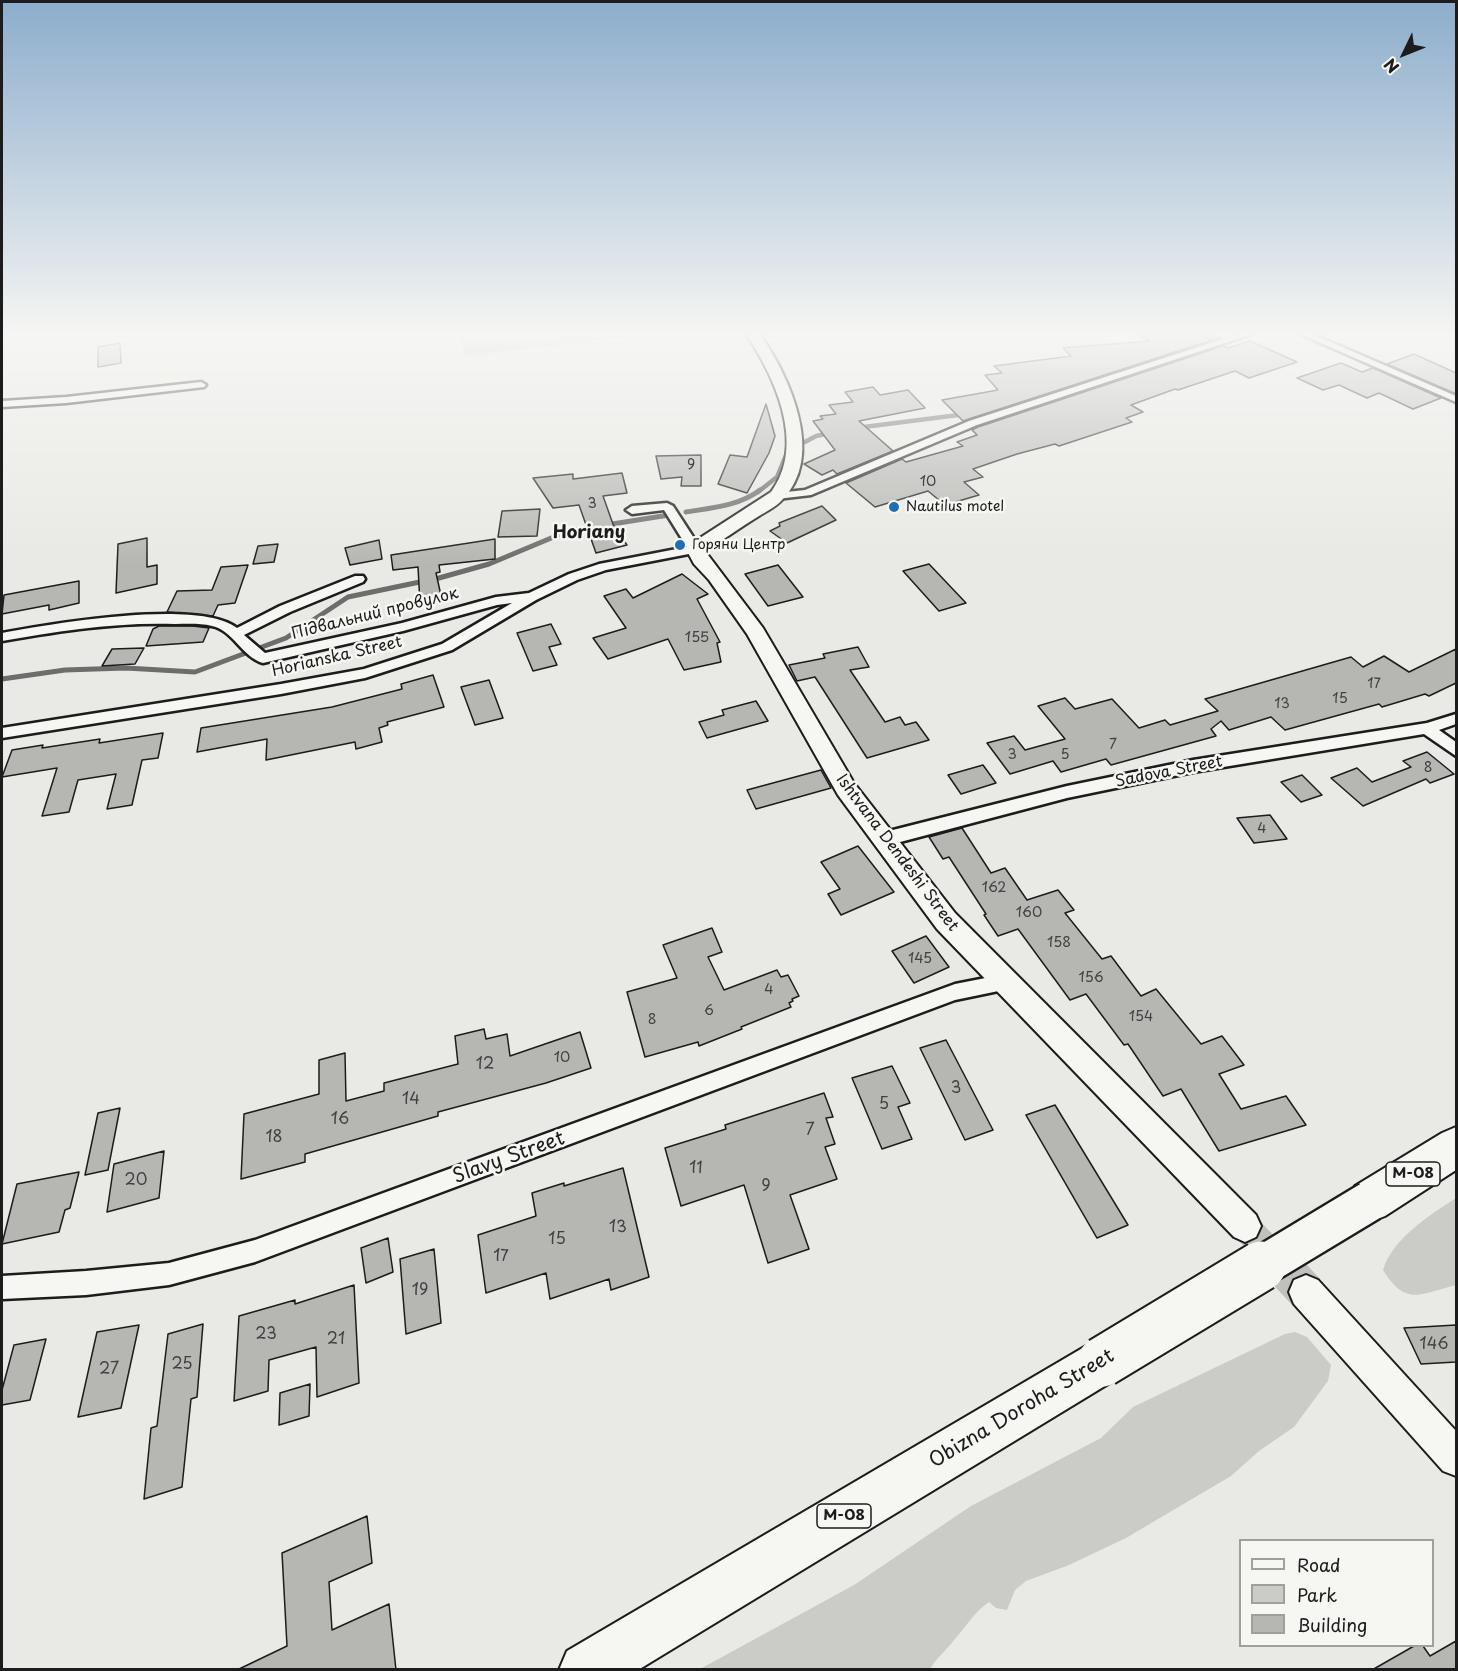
<!DOCTYPE html>
<meta charset="utf-8">
<style>
body{margin:0}
#map{position:relative;width:1458px;height:1671px;overflow:hidden;background:#e9e9e5;font-family:"Playpen Sans",sans-serif}
canvas{display:block}
.frame{position:absolute;inset:0;border:3px solid #1c1c1c;pointer-events:none}
.legend{position:absolute;left:1239px;top:1539px;width:195px;height:108px;box-sizing:border-box;background:#f6f6f2;border:2px solid #9f9f9c;margin:0;padding:8px 10px;list-style:none;font-size:18px;color:#1c1c1c}
.legend li{display:flex;align-items:center;gap:12px;height:30px}
.legend b{width:30px;border:2px solid #9f9f9c}
.north{position:absolute;left:1374px;top:24px;width:60px;height:60px;-webkit-text-stroke:4px #f6f6f2;paint-order:stroke;rotate:227deg;font-size:16px;font-weight:700;line-height:24px;text-align:center;color:#1c1c1c}
.north::after{content:'';display:block;margin:auto;width:21px;height:27px;background:#1c1c1c;clip-path:polygon(50% 0,100% 100%,50% 72%,0 100%)}
</style>
<div id="map">
<canvas width="1458" height="1671"></canvas>
<div class="frame"></div>
<ul class="legend">
<li><b style="height:8px;background:#f6f6f2"></b>Road</li>
<li><b style="height:16px;background:#cbcbc7"></b>Park</li>
<li><b style="height:16px;background:#b6b6b3"></b>Building</li>
</ul>
<div class="north">N</div>
</div>
<script>
const ctx = document.querySelector('canvas').getContext('2d');
ctx.lineJoin = 'round';
function fillPath(path, color) { ctx.fillStyle = color; ctx.fill(path, 'evenodd'); }
function trace(path, color, width, dash) { ctx.strokeStyle = color; ctx.lineWidth = width; ctx.lineCap = dash ? 'butt' : 'round'; ctx.setLineDash(dash || []); ctx.stroke(path); }
function drawText(font, color, halo, rows, align = 'center') {
  ctx.font = font + ' "Playpen Sans",sans-serif'; ctx.lineWidth = 5; ctx.setLineDash([]); ctx.textBaseline = 'middle'; ctx.strokeStyle = halo; ctx.fillStyle = color; for (const [text, x, y, turn = 0] of rows) {
    ctx.save(); ctx.translate(x, y); ctx.rotate((+turn || 0) * Math.PI / 180); ctx.textAlign = isNaN(turn) ? turn : align; if (halo) ctx.strokeText(text, 0, 0); ctx.fillText(text, 0, 0); ctx.restore();
  }
}
const green = new Path2D(`
 M458 331H674L465 356Z
 M1456 1198V1285C1420 1294 1406 1307 1383 1270 1392 1239 1430 1215 1456 1198Z
 M1295 1332 1307 1337 1331 1365 1328 1381 1294 1427 1259 1451 1231 1476 1126 1538 1069 1565 1026 1581 1015 1590 1007 1610 996 1608 989 1602C974 1612 966 1627 954 1640 946 1651 937 1657 930 1669H700L854 1585 971 1506 1101 1438 1133 1407 1285 1334Z`);
const streamFar1 = new Path2D(`
 M1229 333 1236 331
 M1204 341 1219 336
 M856 428 966 414
 M805 442 816 436 830 433
 M758 492 777 477 788 450`);
const stream = new Path2D(`
 M686 512C711 508 739 506 760 490
 M2 679 65 670 126 668 195 672 286 638 348 597 439 578 489 564 568 531 669 515`);
const building = new Path2D(`
 M1131 331H1192L1212 340 963 421 942 400 998 390 985 375 1002 373 994 366 1071 356 1063 348 1150 341Z
 M1250 341 1297 362 1249 378 1235 371 1178 390 1175 389 1131 405 1143 412 1126 418 1132 422 1059 446 1055 444 1017 454 973 469 983 477 964 482 979 495 945 505 928 491 875 507 846 483 902 459 906 462 963 446 957 442 977 435 972 430 978 427 1223 346 1228 348Z
 M120 343 121 363 98 367V347Z
 M1414 354 1456 373V392L1454 393 1387 364Z
 M1341 363 1362 372 1373 368 1441 398 1413 409 1379 393 1367 398 1339 385 1323 390 1297 378Z
 M873 387 880 395 908 390 925 408 859 421 893 451 837 474 833 470 822 475 804 464 835 450 813 421 823 419 820 416 836 414 829 405 853 402 845 392Z
 M766 404 775 436 769 453 747 493 718 484 730 455 747 457Z
 M701 455V486H681L682 477 661 479 656 456Z
 M622 473 627 493 603 496 614 527 627 545 596 553 579 505 553 508 533 478 573 474V479Z
 M822 506 836 520 787 543 770 531 780 526 779 523Z
 M540 509 537 536 498 537 502 511Z
 M147 538V567L157 565V584L116 593 118 544Z
 M495 539V559L439 565 440 572 436 573 442 600 420 604 418 567 393 570 391 555Z
 M379 540 382 559 350 565 345 548Z
 M278 544 274 562 253 564 258 546Z
 M929 564 966 603 939 611 903 571Z
 M248 565 235 603 218 605 213 616 167 612 177 591 212 590 221 567Z
 M778 565 803 597 768 606 745 574Z
 M682 574 708 594 697 599 720 642 717 643 721 662 684 670 668 639 608 659 593 638 626 628 604 596 626 589 633 598Z
 M79 581V603L49 610V605L2 614 4 595Z
 M551 624 561 644 549 647 557 665 533 671 517 633Z
 M159 626H193L209 628 203 642 146 646 153 629Z
 M858 647 869 667 850 670 885 722 900 717 905 725 916 722 929 740 867 758 815 677 797 681 789 665 825 658 823 654Z
 M144 648 135 664 102 666 112 649Z
 M1456 649V683L1429 696 1425 694 1382 707 1379 704 1285 730 1271 717 1229 730 1221 721 1211 729 1216 736 1111 765 1106 759 1061 772 1053 761 1010 774 987 743 1014 736 1025 750 1065 739 1038 706 1065 698 1075 709 1112 699 1139 728 1165 720 1170 725 1218 711 1205 699 1351 657 1363 667 1384 656 1409 672Z
 M433 675 444 707 387 722 388 725 379 728 382 742 356 749 355 742 266 760 267 739 197 752 201 728 332 707 402 689 401 684Z
 M489 680 503 718 475 725 461 687Z
 M756 701 768 721 707 738 699 722 724 715 722 710Z
 M163 733 158 758 142 760 132 805 107 809 116 774 78 780 69 812 42 816 57 768 2 777 12 750 43 745 42 748 100 739 99 743Z
 M1427 752 1454 774 1430 783 1426 779 1363 806 1331 778 1357 768 1372 782 1411 767 1403 761Z
 M983 765 996 783 961 794 948 775Z
 M821 770 831 788 756 809 747 790Z
 M1302 775 1322 795 1301 802 1281 782Z
 M1270 815 1287 839 1254 843 1237 818Z
 M962 828 991 873 1005 868 1027 900 1058 890 1074 910 1065 913 1102 959 1111 956 1141 996 1156 989 1201 1044 1222 1036 1244 1065 1219 1074 1241 1109 1286 1096 1306 1125 1219 1151 1181 1089 1163 1096 1128 1044 1124 1045 1086 994 1070 1000 1018 929 998 936 984 915 986 914 949 857 943 859 929 837Z
 M858 846 894 892 841 915 828 894 840 889 821 862Z
 M712 928 722 952 708 957 724 990 777 970 781 977 788 975 799 996 792 999 793 1001 789 1003 791 1007 741 1027 742 1029 699 1046 698 1042 645 1057 627 992 677 978 663 945Z
 M926 936 949 967 914 983 892 951Z
 M484 1029 486 1039 507 1034 510 1056 580 1032 591 1068 546 1083 438 1112V1116L305 1154V1162L241 1179 244 1114 319 1094V1060L345 1053 346 1101 384 1091V1083L458 1064 455 1036Z
 M946 1040 993 1130 965 1140 920 1048Z
 M892 1066 910 1103 898 1107 912 1139 882 1149 852 1078Z
 M824 1093 833 1117 826 1118 835 1144 825 1147 837 1179 790 1195 809 1249 768 1263 744 1185 681 1206 665 1148 726 1129 725 1125Z
 M1055 1105 1128 1225 1097 1238 1026 1115Z
 M120 1108 108 1170 85 1175 98 1113Z
 M164 1151 159 1198 107 1212 114 1164Z
 M623 1168 649 1277 611 1290 609 1279 550 1299 546 1273 486 1293 478 1235 536 1216 532 1193 564 1183V1186Z
 M79 1172 70 1208 65 1210 59 1232 2 1244 17 1184Z
 M388 1238 393 1272 366 1283 361 1248Z
 M434 1249 441 1323 406 1334 400 1259Z
 M354 1285 359 1383 317 1397 316 1347 269 1360 268 1391 234 1401 239 1316 295 1300V1304Z
 M203 1324 197 1397 191 1399 182 1487 144 1499 151 1428 157 1426 168 1334Z
 M139 1325 121 1408 78 1417 97 1332Z
 M1456 1325V1362L1421 1364 1404 1328Z
 M46 1339 30 1400 2 1405V1390L14 1345Z
 M310 1384 309 1416 279 1425 280 1393Z
 M367 1516 372 1563 329 1582 332 1630 389 1604 396 1670H237L287 1646 282 1553Z
 M1456 1641V1670H1372L1414 1646H1423L1430 1656Z`);
const secondaryTunnelFar1 = new Path2D(`
 M1245 1226 1284 1268`);
const secondaryTunnel = new Path2D(`
 M1282 1266 1306 1292`);
const street = new Path2D(`
 M1211 331H1223L1232 336 1247 331H1261L977 425 811 495 777 499 771 496 777 493 805 490 969 421 1223 339Z
 M1293 331H1305L1456 396V402Z
 M201 382 206 385 204 387 66 403 2 407V401L66 397Z
 M667 503 673 506 701 549 699 552 606 570 577 580 536 600 452 650 365 678 281 694 2 738V728L281 684 364 669 442 644 512 603 497 605 403 631 263 663C242 657 233 630 212 626 200 623 187 624 175 624 117 622 59 631 2 641V633C50 624 199 598 237 628L280 606 355 576H363L365 579 363 582 290 612 244 635 265 653 402 623 496 597 529 593 569 574 599 564 687 547 664 510 632 514 626 510 632 506Z
 M1456 714V724L1439 730 1456 742V756L1424 734 1193 772 1067 798 885 846 879 844 877 839 879 834 885 832 1067 786 1193 760 1427 723Z
 M1006 974 1013 976 1015 982 1013 988 955 1000 255 1262 169 1285 86 1295 2 1299V1276L86 1271 169 1263 255 1240 955 984Z`);
const secondary = new Path2D(`
 M744 331H758C788 374 827 455 782 500 776 507 767 511 759 516 741 527 723 540 705 551L763 628 854 783 955 913 1256 1215 1261 1226 1256 1237 1245 1242 1234 1237 937 929 838 795 747 634 709 580 694 564 686 549 689 545 771 492C807 444 774 375 744 331Z
 M1306 1275 1318 1280 1456 1431V1476L1443 1471 1294 1304 1289 1292 1294 1280Z`);
const highway = new Path2D(`
 M1456 1127V1170L1385 1216 1370 1222 1355 1216 1349 1201 1355 1186 1442 1133Z
 M1102 1339 1118 1346 1125 1362 1118 1378 638 1670H559L567 1651 1086 1346Z`);
const highwayBridgeFar1 = new Path2D(`
 M1259 1268 1370 1201`);
const highwayBridge = new Path2D(`
 M1102 1362 1261 1266`);
const markers = [
 [894,507,6,"#1f6fb2"],
 [680,545,6,"#1f6fb2"]
];
const numberNames = [
 ["9",691,465],
 ["10",928,482],
 ["3",592,504],
 ["155",697,638],
 ["17",1374,684],
 ["15",1340,699],
 ["13",1282,704],
 ["7",1113,745],
 ["3",1012,755],
 ["5",1065,755],
 ["8",1428,768],
 ["4",1262,829],
 ["162",994,888],
 ["160",1029,913],
 ["158",1059,943],
 ["145",920,959],
 ["156",1091,978],
 ["4",769,990],
 ["6",709,1011],
 ["154",1141,1017],
 ["8",652,1020],
 ["10",562,1058]
];
const farPoinames = [
 ["Nautilus motel",906,507],
 ["Горяни Центр",692,545]
];
const shields = [
 [1413,1174,54],
 [844,1516,54]
];
const shieldNames = [
 ["М-08",1413,1174],
 ["М-08",844,1516]
];
const streetNames = [
 ["Підвальний провулок",375,614,-14],
 ["Horianska Street",337,657,-13],
 ["Sadova Street",1169,772,-11],
 ["Ishtvana Dendeshi Street",897,853,53]
];
const nearNumbernames = [
 ["12",485,1065],
 ["3",956,1089],
 ["14",411,1100],
 ["5",884,1105],
 ["16",340,1120],
 ["7",810,1131],
 ["18",274,1138],
 ["11",696,1169],
 ["20",136,1181],
 ["9",766,1187],
 ["13",618,1228],
 ["15",557,1240],
 ["17",501,1257],
 ["19",420,1291],
 ["23",266,1335],
 ["21",336,1340],
 ["146",1434,1345],
 ["25",182,1365],
 ["27",109,1370]
];
const farDistrictnames = [
 ["Horiany",589,533]
];
const nearStreetnames = [
 ["Slavy Street",509,1158,-20],
 ["Obizna Doroha Street",1022,1409,-31]
];
fillPath(green, '#cbcbc7');
trace(streamFar1, '#6d6d6c', 4.5);
trace(stream, '#6d6d6c', 5);
fillPath(building, '#b6b6b3');
trace(building, '#1c1c1c', 1.5);
trace(secondaryTunnelFar1, '#c0c0bd', 29, [29, 15]);
trace(secondaryTunnel, '#c0c0bd', 38, [38, 19]);
trace(street, '#1c1c1c', 5);
trace(secondary, '#1c1c1c', 4);
trace(highway, '#1c1c1c', 4);
fillPath(street, '#f6f6f2');
fillPath(secondary, '#f6f6f2');
fillPath(highway, '#f6f6f2');
trace(highwayBridgeFar1, '#1c1c1c', 44, []);
trace(highwayBridge, '#1c1c1c', 53, []);
trace(highwayBridgeFar1, '#f6f6f2', 39);
trace(highwayBridge, '#f6f6f2', 49);
const sky = ctx.createLinearGradient(0, 0, 0, 565);
sky.addColorStop(0, '#8cadcc');
sky.addColorStop(0.59, '#f5f5f3');
sky.addColorStop(1, '#f5f5f300');
ctx.fillStyle = sky;
ctx.fillRect(0, 0, 1458, 565);
for (const [x, y, r, color] of markers) { const dot = new Path2D(); dot.arc(x, y, r, 0, 2 * Math.PI); ctx.fillStyle = color; ctx.fill(dot); trace(dot, '#f6f6f2', 2); }
drawText('14px', '#424242', null, numberNames);
drawText('14px', '#1c1c1c', '#f6f6f2', farPoinames, 'left');
for (const [x, y, w] of shields) { const box = new Path2D(); box.roundRect(x - w / 2, y - 12, w, 24, 4.5); ctx.fillStyle = '#f6f6f2'; ctx.fill(box); trace(box, '#1c1c1c', 1.5); }
drawText('bold 15px', '#1c1c1c', null, shieldNames);
drawText('16px', '#1c1c1c', '#f6f6f2', streetNames);
drawText('16px', '#424242', null, nearNumbernames);
drawText('bold 18px', '#1c1c1c', '#f6f6f2', farDistrictnames);
drawText('20px', '#1c1c1c', '#f6f6f2', nearStreetnames);
</script>
